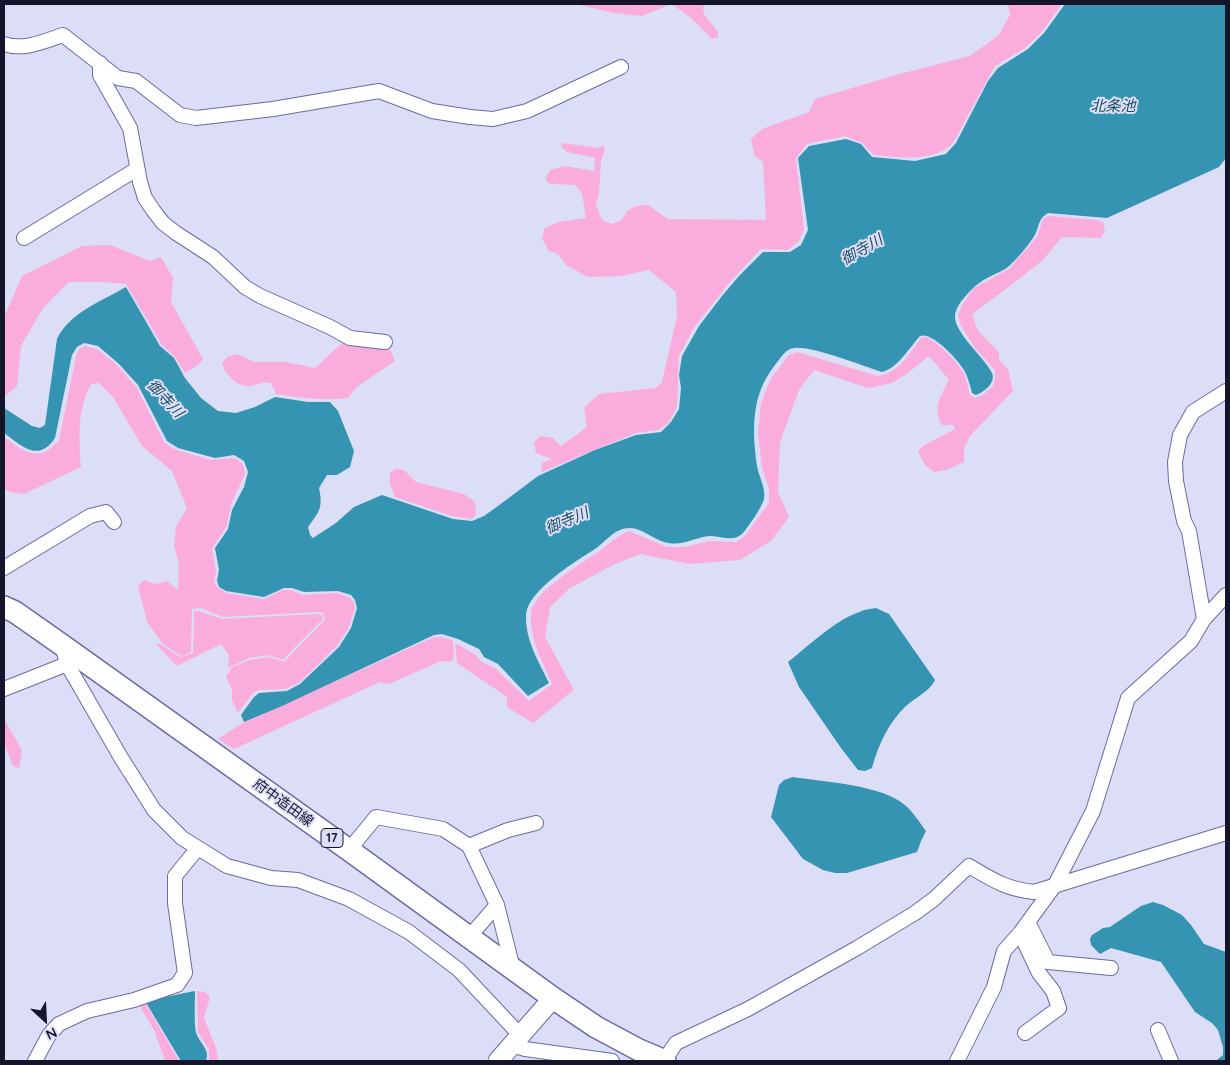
<!DOCTYPE html>
<meta charset="utf-8">
<style>
body{margin:0}
#map{position:relative;width:1230px;height:1065px;overflow:hidden;background:#dcdef8;font-family:Quicksand,sans-serif}
canvas{display:block}
.frame{position:absolute;inset:0;border:5px solid #14142a;pointer-events:none}
.north{position:absolute;left:20px;top:995px;width:50px;height:50px;-webkit-text-stroke:4px #dcdef8;paint-order:stroke;rotate:155deg;font-size:14px;font-weight:700;line-height:20px;text-align:center;color:#14142a}
.north::after{content:'';display:block;margin:auto;width:18px;height:22px;background:#14142a;clip-path:polygon(50% 0,100% 100%,50% 72%,0 100%)}
</style>
<div id="map">
<canvas width="1230" height="1065"></canvas>
<div class="frame"></div>
<div class="north">N</div>
</div>
<script>
const ctx = document.querySelector('canvas').getContext('2d');
ctx.lineJoin = 'round';
function fillPath(path, color) { ctx.fillStyle = color; ctx.fill(path, 'evenodd'); }
function trace(path, color, width, dash) { ctx.strokeStyle = color; ctx.lineWidth = width; ctx.lineCap = dash ? 'butt' : 'round'; ctx.setLineDash(dash || []); ctx.stroke(path); }
function drawText(font, color, halo, rows, align = 'center') {
  ctx.font = font + ' Quicksand,"Noto Sans JP",sans-serif'; ctx.lineWidth = 4; ctx.setLineDash([]); ctx.textBaseline = 'middle'; ctx.strokeStyle = halo; ctx.fillStyle = color; for (const [text, x, y, turn = 0] of rows) {
    ctx.save(); ctx.translate(x, y); ctx.rotate((+turn || 0) * Math.PI / 180); ctx.textAlign = isNaN(turn) ? turn : align; if (halo) ctx.strokeText(text, 0, 0); ctx.fillText(text, 0, 0); ctx.restore();
  }
}
const green = new Path2D(`
 M575 4H671L642 16 614 13Z
 M672 4H706L703 7 704 14 718 32V38L712 39 692 19Z
 M1008 4H1062L1041 33 1025 48 995 66 953 143C933 163 900 157 874 155L862 143 845 136 807 144 796 158 804 230 798 242 788 250 761 249 730 282 695 326 679 356 677 407 669 422 659 430 636 433 541 472 542 463 552 459 536 453 534 443 540 436 553 438 561 446 587 427 584 408 599 394 656 388 662 382 677 316 676 292 649 270 621 276 588 277 566 265 558 254 549 251 542 238 545 228 559 222 586 218 582 194 575 185 550 184 545 179 550 170 565 166 594 171 595 158 567 152 561 147 562 143 599 148 603 145 605 149 601 161 599 192 596 204 600 216 603 221 613 224 622 220 627 211 636 206 648 205 668 219 766 220 763 162 754 155 751 139 762 129 809 112 815 99 896 75 970 56 999 35 1010 15Z
 M1049 216 1097 220 1103 222 1105 231 1101 238 1062 237 1043 260 1010 286 972 314 978 331 999 352V360L1008 369 1013 391 970 436 964 449V462L947 470 934 472 925 465 918 452 923 446 955 429 953 425H942C932 408 941 395 949 380L929 356 908 373 892 383 868 388 814 370 799 390 780 442 778 492 789 517 772 540 740 560 690 564 640 554 615 564 570 588 550 607 545 637 574 690 533 723 507 707V697L457 663 455 643 476 655 482 662 495 668 529 701 552 684C543 662 529 639 531 614 532 592 584 562 601 550 610 543 618 535 629 531L667 547H684L710 541 736 542 744 537 769 503V489L762 468 758 432 761 403 771 378 789 355 797 352 878 376C899 373 909 354 921 338L926 337C937 342 957 361 963 372 967 379 968 387 970 395L975 398 983 395 993 386 995 377V370L975 348 960 324 958 315 962 305 974 288 1009 269 1037 237 1043 219Z
 M110 245 150 261 161 257 173 278 171 302 203 359 198 365 185 373 175 357 162 345 126 284 104 282H69L43 308 21 346 17 386 4 397V317L22 276 82 246Z
 M342 343 360 347 390 349 395 361 358 386 348 398C324 401 301 398 276 394L271 383C262 381 258 385 250 386 237 387 226 375 222 364L227 357 237 354 254 362H286L315 368Z
 M85 346 97 349 116 364 137 388 164 442 174 449 210 460 235 458 243 464 245 474 232 502 226 528 212 548 216 572 214 582 217 587 226 593 264 599 283 590H291L303 595 337 593 349 597 354 602 355 608 349 627 337 646 300 682 286 689 259 690 254 692 238 713 232 700V689L226 677 232 667 250 660 269 657 285 662 292 653 325 620 323 613 317 612 223 617 201 608 192 609 191 652 181 656 163 644 147 622 138 586 144 580 155 584 167 581 178 590 179 564 174 545 176 527 187 508 172 471 142 446 113 397 99 383 91 384C77 410 79 438 81 467L24 494 10 492 4 489V437C25 452 39 464 59 440L76 356 79 349Z
 M396 469 404 470 416 482 464 494 475 502 476 514 472 519 452 516 395 497 390 484V472Z
 M194 611H199L222 619 316 614 322 615 323 619 290 652 284 660 268 655 249 658 228 668 229 655 221 644 177 666 156 644H160L180 657 193 653Z
 M434 637H441L453 640 454 657 451 662 441 661 389 684 380 682 234 749 218 739 243 723Z
 M4 719 22 750 19 768 13 766 4 743Z
 M197 991 205 992 210 997 204 1018 216 1048 218 1061H209V1050L198 1032Z
 M144 1001 179 1061H166L165 1060 154 1030 141 1008V1003Z`);
const water = new Path2D(`
 M1065 4H1226V158L1219 167 1107 218 1048 213C1037 219 1040 228 1033 238 1026 248 1017 259 1008 267 1003 271 996 273 991 276 979 282 972 288 964 298 960 302 956 309 955 315 953 332 986 359 992 373 996 383 984 392 976 395L972 393C970 385 968 377 964 370 958 360 932 331 920 336 909 348 898 368 882 372 862 366 814 346 794 348 785 349 780 359 775 365 751 395 752 429 757 466 759 477 766 488 764 499 762 507 747 529 742 534 732 543 720 535 709 536 693 538 682 547 664 542 653 539 642 528 630 528 614 528 607 541 595 549 576 561 527 591 526 615 525 640 539 662 549 683L528 696 498 664 484 657 479 649 458 639 442 634 434 635 282 706 244 722 241 715 254 697 259 693 287 691 300 684 339 647 351 628 357 608 355 600 351 595 338 591 304 592 292 588H284L264 597 226 591 219 587 217 581 219 570 215 548 228 529 232 510 244 487 248 472 244 461 234 455 215 458 178 448 167 441 138 385 119 364 98 346 84 343 77 347 72 355 55 438C38 463 22 446 4 433V408L32 426 40 428 45 425 57 339C69 313 102 301 126 287L160 346 174 358 185 378 201 398 218 411 236 413 255 407 275 397 308 402H330L338 411 354 451 350 467 337 475H327L319 488C323 507 320 511 308 527L310 535 313 538 336 523 354 507 382 495 453 519 472 521 484 516 498 506 538 476 595 450 636 435 661 432 671 422 679 409 681 388 679 375 682 356 699 326 722 296 739 276 763 252H790L801 245 808 230 798 158 809 146 846 139 861 144 872 157 915 161 946 154 956 143 988 81 998 68 1028 49 1044 33Z
 M876 608 889 614 935 680C930 691 916 697 906 706 889 722 878 745 872 768L865 771 858 770 841 748 799 687 788 662C814 642 843 611 876 608Z
 M793 777C824 782 884 785 906 806 914 813 920 823 926 831L921 841 917 852 847 873H835L823 870 803 859 771 817 779 785 784 780Z
 M1153 902 1163 905 1182 915 1191 925 1204 944 1226 952V1061H1210L1217 1060 1223 1055V1047L1218 1030 1212 1023 1195 1012 1161 962 1111 948 1100 954 1091 945 1090 939 1092 935 1103 928 1110 927 1141 906Z
 M195 991C195 1001 194 1024 196 1032 198 1042 211 1049 206 1061H181L145 1001Z`);
const street = new Path2D(`
 M4 44C23 51 45 41 63 35L118 78 136 81 180 115 196 118 273 109 379 91 432 111 470 117 493 119 527 111 621 67
 M100 63V75L130 128 140 182 145 198 153 210 163 223 176 233 213 257 245 287 260 296 330 327 350 338 385 342
 M24 238 137 169
 M4 568 90 516 106 512 114 522
 M1204 619 1226 595
 M62 645 67 664 120 756 154 810 182 838 227 866 271 878 298 880 349 899 409 932 459 970 520 1035
 M4 689 67 664
 M469 846 508 830 536 823
 M349 850 376 817 443 829 469 846 497 905
 M1028 922 1048 962 1111 968
 M1020 933 1039 973 1053 991 1059 1008 1025 1033
 M469 937 497 905 513 969
 M1158 1030 1171 1061
 M512 1045 525 1049 612 1061
 M35 1061 49 1035 59 1024 87 1011 134 1000 177 985 185 973 175 903V876L198 848
 M664 1061 676 1043 748 1009 857 948 915 913 934 899 969 866C993 880 1006 889 1034 892L1226 833
 M957 1061 994 987 1004 951 1020 933 1055 885 1093 811 1128 698 1191 641 1204 619 1189 531 1184 521 1176 481 1175 462 1180 435 1193 412 1226 391`);
const secondary = new Path2D(`
 M498 1061 553 998`);
const primary = new Path2D(`
 M4 607 15 612 62 645 349 850 553 998 596 1027 639 1050 665 1061`);
const shields = [
 [332,838,22]
];
const shieldNames = [
 ["17",332,838]
];
const streetNames = [
 ["府中造田線",283,803,36]
];
const waterNames = [
 ["北条池",1113,106],
 ["御寺川",862,250,-30],
 ["御寺川",165,399,47],
 ["御寺川",567,521,-23]
];
fillPath(green, '#faacdd');
fillPath(water, '#3594b1');
trace(street, '#696ba3', 16);
trace(secondary, '#696ba3', 21);
trace(primary, '#696ba3', 24);
trace(street, '#fff', 14);
trace(secondary, '#fff', 19);
trace(primary, '#fff', 21);
for (const [x, y, w] of shields) { const box = new Path2D(); box.roundRect(x - w / 2, y - 9.5, w, 19, 4); ctx.fillStyle = '#dcdef8'; ctx.fill(box); trace(box, '#14142a', 1); }
drawText('bold 12px', '#14142a', null, shieldNames);
drawText('14px', '#14142a', '#dcdef8', streetNames);
drawText('italic 15px', '#194d5d', '#dcdef8', waterNames);
</script>
